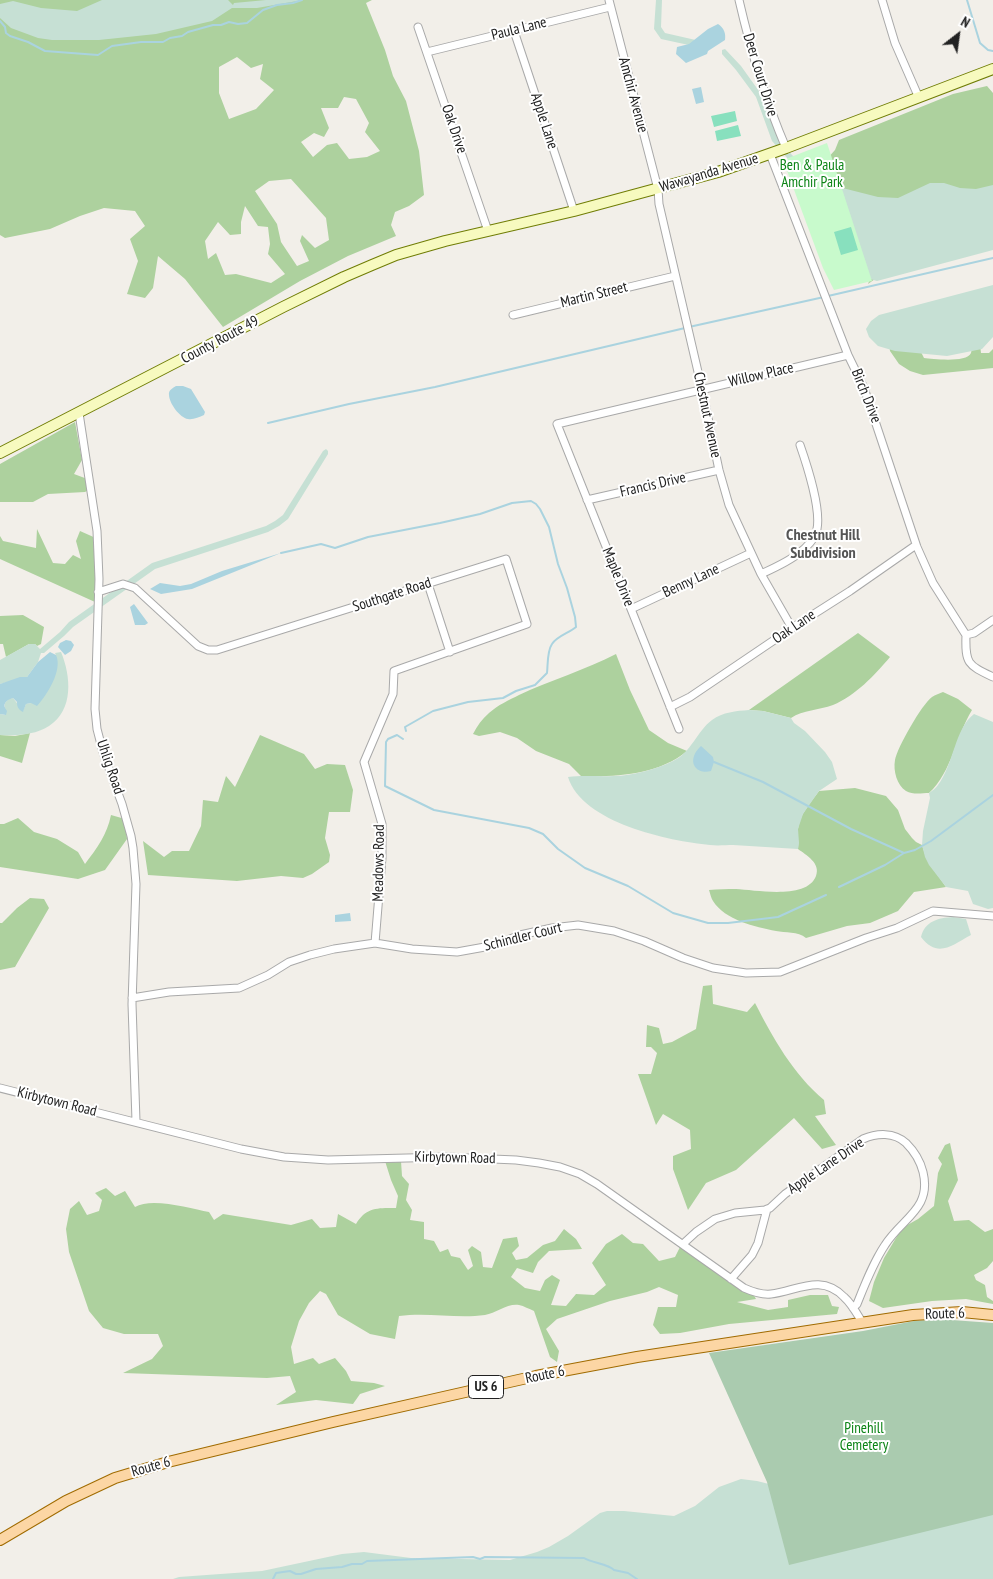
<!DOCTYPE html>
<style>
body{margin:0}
#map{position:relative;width:993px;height:1579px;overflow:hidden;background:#f2efe9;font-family:"PT Sans Narrow",sans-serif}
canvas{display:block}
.north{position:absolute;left:933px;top:10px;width:50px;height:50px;-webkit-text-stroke:4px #fff;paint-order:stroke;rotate:30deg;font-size:14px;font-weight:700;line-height:20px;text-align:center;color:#222}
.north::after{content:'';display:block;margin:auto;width:18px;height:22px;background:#222;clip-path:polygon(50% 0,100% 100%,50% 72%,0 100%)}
</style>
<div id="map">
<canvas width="993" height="1579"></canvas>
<div class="north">N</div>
</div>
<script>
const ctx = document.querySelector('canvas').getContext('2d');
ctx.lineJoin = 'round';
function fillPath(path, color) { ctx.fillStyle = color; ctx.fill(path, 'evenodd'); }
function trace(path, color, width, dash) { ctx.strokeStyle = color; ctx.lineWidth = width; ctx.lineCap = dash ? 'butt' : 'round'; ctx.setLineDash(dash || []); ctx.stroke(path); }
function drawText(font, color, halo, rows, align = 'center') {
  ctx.font = font + ' "PT Sans Narrow",sans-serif'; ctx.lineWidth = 4; ctx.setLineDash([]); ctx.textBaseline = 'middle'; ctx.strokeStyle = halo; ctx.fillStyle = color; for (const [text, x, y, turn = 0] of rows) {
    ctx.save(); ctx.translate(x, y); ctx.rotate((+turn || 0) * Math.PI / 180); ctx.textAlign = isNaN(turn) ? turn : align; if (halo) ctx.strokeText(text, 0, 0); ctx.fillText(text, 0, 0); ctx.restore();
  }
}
const forest = new Path2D(`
 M0 0H372L366 3 385 50 393 76 406 101 419 151 424 195 409 206 395 212 391 225 396 236 348 256 300 281 223 327 185 279 158 256 153 288 145 298 127 294 138 261 130 239 145 226 135 211 104 208 80 216 50 229 5 238 0 235ZM237 57 251 68 263 64 260 79 274 90 256 109 229 119 219 93V67ZM344 97 356 99 369 123 365 132 380 151 367 157 349 159 337 143 327 145 313 157 301 142 314 133 324 137 329 128 321 108H338ZM291 179 326 218 329 240 315 248 302 235 300 241 309 261 297 266 281 242 277 224 255 191 269 181ZM245 206 258 226 268 227 270 244 268 254 285 274 271 283 236 274 225 275 216 253 208 259 205 241 218 222 230 235 241 234V222Z
 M987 86 993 93V237L900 261 868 284 874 268 826 160 835 150 839 140 953 94Z
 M972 341 980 344 981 353H989L993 349V368L923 375 910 371 899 364 890 351 889 344 921 352 924 358C933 359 967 363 971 353 972 350 972 344 972 341Z
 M75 422 82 460 74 474 90 480 92 488 85 492 48 494 33 502H0V464Z
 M37 529 53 563 65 564 73 555 81 559 76 541 80 531 98 539 95 602 0 559V536L3 541 36 548Z
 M23 615 44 627 41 644 37 646 35 644H29L6 657 3 644H0V616Z
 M858 633 890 657C875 675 855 696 833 705 819 710 803 710 791 718L763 711 749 710Z
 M616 654 630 690 649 730 668 743 687 751C658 775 617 777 581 776L569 764 536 751 517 738 500 732 479 736 473 734C477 726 482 719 489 713 498 705 509 700 519 695 551 680 585 670 616 654Z
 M943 692 958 699 972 710C956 736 952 772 929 793 922 793 913 795 906 791 897 785 893 771 895 760 897 748 922 704 932 697 935 695 940 693 943 692Z
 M30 733 22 763 0 756V735L15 736Z
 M260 735 304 754 315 769 327 764 345 765 353 790 350 812H329L325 838 330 855 329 862 312 874 303 878 281 876 237 881 148 875 143 841 164 857 172 851H189L201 826 203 800 218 802 226 776 235 787Z
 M855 788 886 796 898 810 905 829 912 838 916 842 922 845C926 860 937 874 946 887L914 892 898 911 870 923 847 926 806 938C798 931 785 933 776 931 755 927 725 920 713 901 711 898 710 893 709 890 718 889 727 889 736 889 756 890 807 900 816 876 821 863 806 855 798 849 799 842 797 836 798 829 799 815 811 802 819 791Z
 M111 815 125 819 127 839 105 870 78 879 0 867V824H4L18 818 34 832 57 839 78 852 85 864C97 848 107 835 111 815Z
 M30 898 44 899 49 908 15 967 0 970V923H2L17 908Z
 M712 985 713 1004 747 1012 755 1003C773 1038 793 1074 824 1100L826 1114 815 1116 836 1145 822 1149 794 1118 736 1170 706 1183 688 1210 673 1169V1156L691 1149 690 1130 663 1114 656 1125 638 1074H651L657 1053 651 1047H646L647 1025 659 1028 663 1044 672 1042 696 1029 703 986Z
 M950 1143 958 1180 948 1201 954 1221 969 1220 985 1232 993 1229V1261L987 1268 974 1275 976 1280 985 1285 987 1297 993 1301V1304L966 1299 932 1301 883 1308 869 1301 874 1282 884 1258 902 1228 918 1219 934 1206 938 1173 942 1164 938 1158 945 1145Z
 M385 1161H401L402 1176 409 1184 406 1200 412 1210 410 1220 424 1222V1239L434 1241 440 1252 448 1249 451 1256 460 1258 468 1270 473 1266 468 1250 472 1246 481 1252 483 1267 492 1268 503 1239 517 1237 519 1246 512 1253 516 1260 527 1258 543 1245 555 1241 564 1229 576 1239 582 1249 549 1251 538 1262 533 1273 517 1268 511 1277 525 1288 540 1291 545 1280 552 1275 560 1280 551 1305 566 1306 576 1294 594 1295 606 1285 592 1263 606 1244 622 1234 633 1243 643 1244 659 1261 675 1257 681 1245 749 1287 756 1299 737 1302 768 1310 788 1307V1300L810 1295H828L832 1306 839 1307 837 1314 729 1324 680 1333 660 1334 653 1325 658 1307H676L678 1295 659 1287 647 1292 610 1301 557 1319 546 1329 559 1351 557 1362 550 1357 534 1311C529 1309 524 1306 519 1305 508 1303 496 1313 485 1315 457 1319 428 1312 399 1316L395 1339 370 1334 338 1315 326 1294 320 1291 309 1303 299 1321 291 1347 294 1364 313 1358 319 1364 335 1358 346 1371 351 1381 374 1383 385 1386 360 1394 353 1404 316 1400 276 1405 296 1392 290 1376 267 1378 123 1373 152 1359 163 1346 158 1334H124L103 1328 89 1311 69 1252 66 1229 70 1209 79 1201 87 1215 99 1211 102 1200 95 1193 106 1188 115 1196 125 1191 135 1207C151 1197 190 1208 209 1212L214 1220 223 1214 291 1225 312 1219 320 1228 336 1227 338 1214 356 1224C366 1207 378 1208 396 1208L398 1196 391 1180Z`);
const wetland = new Path2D(`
 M102 0H228L233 5 234 3 266 0H303L257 8H232L212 21 156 34 99 40H52L38 38 11 28 0 18V4L13 1 41 8 77 11Z
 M656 0H662L661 27 665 33 700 41 698 47 661 39 654 29Z
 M725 49 741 66 761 94 778 138 792 155 818 178 789 160 772 141 756 97 736 70 722 54V50Z
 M819 182 878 197 898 198 930 183H944L960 188 976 189 993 185V250L877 281 870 279Z
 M993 285V337L982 349 947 356 895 351 878 346 869 337 866 329 871 321 879 315Z
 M326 449 328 451V454L288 519 279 526 268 532 155 569 73 627 64 636 44 653H41L38 662 27 677 0 684V660L29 644H35L40 649 60 632 69 622 152 563 266 526 275 521 283 515 323 451Z
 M61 652C71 676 74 710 49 726 35 735 16 736 0 735V714L5 715V703L8 699 13 698 23 711 26 704 31 703 56 655 55 653Z
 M749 710 763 711 791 718 794 723 805 731 825 752 832 762 837 779 819 791 803 814 798 829 799 843 798 849C776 848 755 846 733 845 726 845 718 846 710 845 669 841 582 823 568 777 584 775 599 777 614 776 632 776 657 769 673 761 691 753 697 731 712 720 723 712 736 711 749 710Z
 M974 714 993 722V908L988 909 973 904 968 891 946 887 929 865 925 857 922 845 923 831 930 798 929 793C932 791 936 788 938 785 953 766 955 728 974 714Z
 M953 917 966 919 971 935C952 945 938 959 921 937 925 921 938 918 953 917Z
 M741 1479 757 1481 769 1484 993 1499V1579H173L179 1577 262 1571 342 1554 364 1552 411 1558 510 1560 537 1552 549 1547 568 1536 600 1513 607 1511H624L674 1516 695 1506 719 1487Z`);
const cemetery = new Path2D(`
 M938 1319 993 1323V1515L789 1565 767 1482 709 1353 863 1331 914 1321Z`);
const park = new Path2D(`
 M827 143 872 281 834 290 823 268 783 160Z`);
const pitch = new Path2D(`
 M735 111 737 121 714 127 711 116Z
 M738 125 741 136 717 141 715 131Z
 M851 227 858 250 841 255 834 232Z`);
const water = new Path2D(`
 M718 24C724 28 726 33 725 40L708 51 707 54 686 63 676 54 677 47 689 44 708 29Z
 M701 87 704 102 696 104 692 89Z
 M176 386H183L191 389 205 412 204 415C199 417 193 420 188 419 180 418 169 403 169 395 168 390 173 388 176 386Z
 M281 553 192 589 161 594 150 589 160 583 180 586 191 584 222 571Z
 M134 604 148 623 145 625H135L130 607Z
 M66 640 71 641 74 645 71 651 65 655 58 647 60 643Z
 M50 652 56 655C63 670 47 695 37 706L31 703 26 704 23 712C18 709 17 707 17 702L13 698C5 700 2 705 7 711L6 715 0 714V684L20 677H27L38 662Z
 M701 746 713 757 714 762 711 771C701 774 690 768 694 756 695 752 698 749 701 746Z
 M350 913 351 921 335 922V915Z`);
const stream = new Path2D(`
 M967 0 980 43 988 50 993 51
 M0 21 5 27 6 33 10 36 28 42 45 51 98 55 112 46 141 42H163L170 38 182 36 188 32 213 25H221L229 22 238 24 247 23 263 10 277 5 293 3 302 0
 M828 296 993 258
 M689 327 824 297
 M268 423 349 404 435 387 685 328
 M281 553 321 544 335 548 368 537 440 523 480 514 512 503 531 501 536 504 540 509 549 527 558 564 567 588 575 617 576 627C569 633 557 636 552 644 547 651 548 664 547 673L535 685 516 691 503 698 468 702 433 711 405 727 406 731
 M403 739 397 735 388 739 386 742 385 786 434 810 529 828 543 834 558 849 585 868 628 886 673 913 708 923H728L778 917 826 895
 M714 762 763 782 851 829 904 853
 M839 887 885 865 904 853 915 850 931 841 993 795
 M273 1579 276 1573 290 1571 296 1574H301L316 1569 342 1567 352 1564H362L367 1561 473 1557 480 1559 485 1557 584 1558C592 1563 608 1564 614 1570L628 1573 637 1579`);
const street = new Path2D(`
 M609 0 658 189 659 204 702 389 719 470 729 505 761 574 792 628
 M739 0C751 52 765 99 786 148
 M882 0 895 43 919 98
 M418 27 488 231
 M514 31 574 211
 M427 52 610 7
 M770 154 848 355 864 388 917 547 933 583 966 635
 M513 315 675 276
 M79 413 97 531 99 579 95 709 97 729 103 752 122 804 131 836 133 848 136 884 132 1004 136 1121
 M587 500 719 470
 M761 574C774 568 788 562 799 553 806 548 816 538 817 529 821 509 807 465 800 445
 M428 584 450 652
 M98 592 123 584 135 588 198 646 208 650H217L506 559 527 624 394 671 393 694 364 762 382 824V858L375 943
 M631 609 751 553
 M966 635C965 664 968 665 993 677
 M966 635 974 633 993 620
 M670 707 690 697 792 628 850 591 916 545
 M679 729 557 424 848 355
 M132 998 169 992 239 988 268 975 289 962 310 955 334 949 375 943 412 949 457 952 496 945 520 935 552 928 578 925 614 931 644 941 683 958 713 968 746 973 780 972 866 938 897 928 933 911 993 916
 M0 1088 241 1149 284 1157 328 1160 446 1157 516 1160 539 1163 560 1167 580 1174 597 1184 744 1288C753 1292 761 1295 771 1294 797 1291 821 1273 844 1297 852 1304 857 1314 862 1322
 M683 1244 696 1232 715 1219 735 1213 765 1210 770 1208 785 1194 863 1139C877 1133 894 1132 906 1143 914 1151 920 1160 923 1172 932 1209 902 1218 885 1245 873 1263 865 1284 857 1304L853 1308
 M731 1279 752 1255 758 1243 767 1209`);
const secondary = new Path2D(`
 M0 453 283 307 344 277 372 265 396 255 445 241 574 211 718 172 786 148 993 69`);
const primary = new Path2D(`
 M0 1540 66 1501 115 1478 168 1462 333 1422 536 1376 637 1357 913 1315 962 1312 993 1315`);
const shields = [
 [486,1387,35]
];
const shieldNames = [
 ["US 6",486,1387]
];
const streetNames = [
 ["Paula Lane",519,29,-14],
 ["Deer Court Drive",760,75,73],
 ["Amchir Avenue",633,95,75],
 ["Apple Lane",544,121,72],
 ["Oak Drive",454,129,71],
 ["Wawayanda Avenue",709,173,-17],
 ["Martin Street",594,295,-14],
 ["County Route 49",220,340,-28],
 ["Willow Place",761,375,-13],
 ["Birch Drive",866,396,68],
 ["Chestnut Avenue",707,415,78],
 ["Francis Drive",653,485,-13],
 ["Maple Drive",618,577,68],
 ["Benny Lane",691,581,-25],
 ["Southgate Road",392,595,-18],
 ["Oak Lane",794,627,-34],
 ["Uhlig Road",110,767,71],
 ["Meadows Road",379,863,-89],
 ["Schindler Court",523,937,-14],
 ["Kirbytown Road",57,1102,14],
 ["Kirbytown Road",455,1158,1],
 ["Apple Lane Drive",826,1166,-34],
 ["Route 6",945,1314,-2],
 ["Route 6",545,1375,-12],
 ["Route 6",151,1467,-16]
];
const parkNames = [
 ["Ben & Paula",812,166],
 ["Amchir Park",812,183],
 ["Pinehill",864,1429],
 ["Cemetery",864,1446]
];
const neighbourhoodNames = [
 ["Chestnut Hill",823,535],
 ["Subdivision",823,553]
];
fillPath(forest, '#add19e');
fillPath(wetland, '#c6e0d4');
fillPath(cemetery, '#aacbaf');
fillPath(park, '#c8facc');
fillPath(pitch, '#88e0be');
fillPath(water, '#aad3df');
trace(stream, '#aad3df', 2);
trace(street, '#a9a9a9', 9);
trace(secondary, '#707d05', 12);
trace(primary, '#a06b00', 12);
trace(street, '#fff', 7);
trace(secondary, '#f7fabf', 10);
trace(primary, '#fcd6a4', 10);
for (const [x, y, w] of shields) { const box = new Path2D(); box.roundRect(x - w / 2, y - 11.5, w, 23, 4); ctx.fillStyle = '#fff'; ctx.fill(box); trace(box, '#222', 1); }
drawText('bold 14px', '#222', null, shieldNames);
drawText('15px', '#222', '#fff', streetNames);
drawText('15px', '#0c8416', '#fff', parkNames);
drawText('bold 16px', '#555', '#fff', neighbourhoodNames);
</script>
